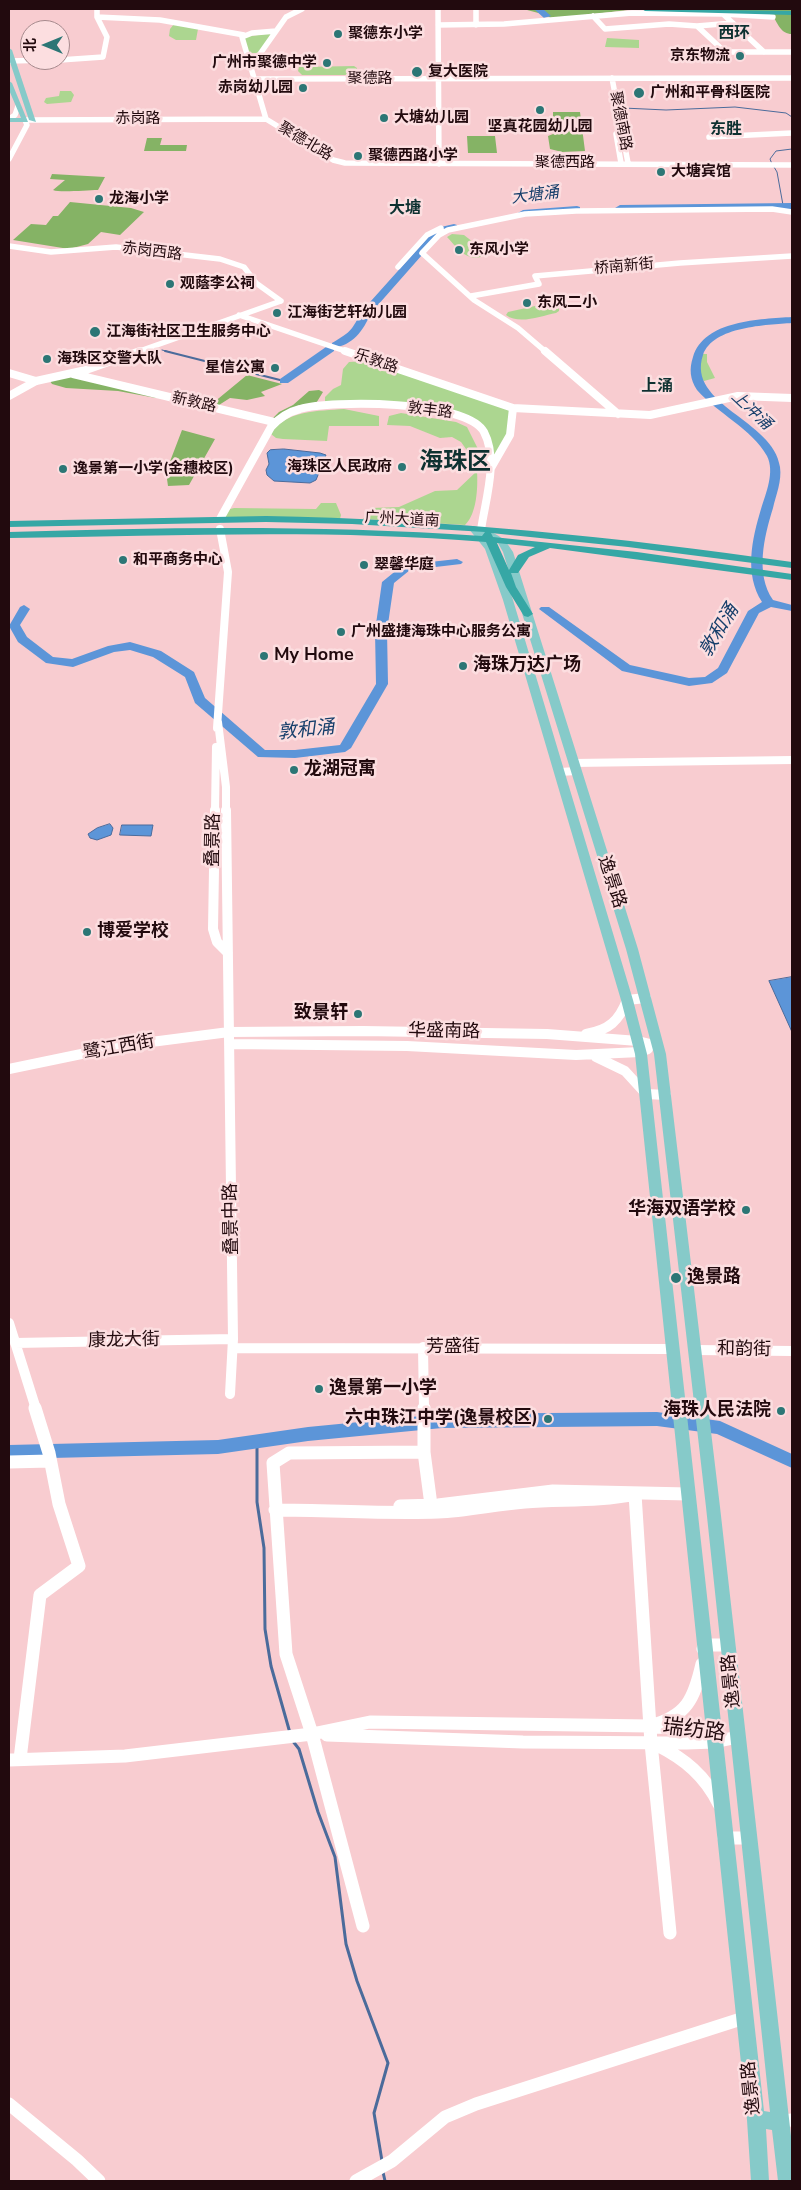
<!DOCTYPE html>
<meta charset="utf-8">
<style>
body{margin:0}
#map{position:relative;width:801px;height:2190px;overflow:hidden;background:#f8ccd0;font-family:"Nunito Sans","Noto Sans SC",sans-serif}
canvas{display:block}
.frame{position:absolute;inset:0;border:10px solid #220a0e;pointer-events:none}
.north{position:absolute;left:20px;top:20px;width:50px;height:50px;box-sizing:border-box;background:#fcdee0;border:1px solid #a5898c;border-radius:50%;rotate:270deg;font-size:14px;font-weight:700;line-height:20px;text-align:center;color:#220a0e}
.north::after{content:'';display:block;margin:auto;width:18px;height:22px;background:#2c7675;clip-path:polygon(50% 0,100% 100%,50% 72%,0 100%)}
</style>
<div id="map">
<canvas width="801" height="2190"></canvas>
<div class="frame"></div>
<div class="north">北</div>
</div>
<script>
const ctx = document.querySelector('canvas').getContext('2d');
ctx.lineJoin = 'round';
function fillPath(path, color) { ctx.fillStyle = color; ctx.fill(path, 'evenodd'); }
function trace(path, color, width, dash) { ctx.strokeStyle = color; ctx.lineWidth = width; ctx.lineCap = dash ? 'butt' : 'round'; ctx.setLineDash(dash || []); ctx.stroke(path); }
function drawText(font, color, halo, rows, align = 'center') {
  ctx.font = font + ' "Nunito Sans","Noto Sans SC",sans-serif'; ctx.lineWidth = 5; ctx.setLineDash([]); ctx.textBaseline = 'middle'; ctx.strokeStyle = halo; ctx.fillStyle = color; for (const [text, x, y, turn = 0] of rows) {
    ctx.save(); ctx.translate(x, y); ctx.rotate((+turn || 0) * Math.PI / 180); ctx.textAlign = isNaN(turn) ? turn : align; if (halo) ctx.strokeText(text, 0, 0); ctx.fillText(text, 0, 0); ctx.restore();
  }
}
const green = new Path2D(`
 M174 24 198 29 196 40H176L169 36 170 29Z
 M272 33 259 53H249L244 37Z
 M607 38 639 40V48L605 47Z
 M354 66 357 68V72L352 75H302L298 71 299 67H302Z
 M60 91H71L74 95 71 102 47 104 44 102 46 98 59 96Z
 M452 234 464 235 487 253 486 255C468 264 458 249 447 237Z
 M544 304H554L559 308V311L556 313C541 316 519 325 506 315L508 312Z
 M701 354H707V362L715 378 704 381 699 376V361Z
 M365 361 508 409 511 413 508 435 492 459C479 424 485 419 447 410L325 402V397L333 389 341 385 343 369 349 362Z
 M344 409 379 416V426H329L327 441 283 439 276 438 271 434C285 410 319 411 344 409Z
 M401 413 456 422 467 427 481 455 471 456 461 442 452 437 440 438 410 426 387 425 389 416Z
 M477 471C478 487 477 514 465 525L363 519 372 508 399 507 435 491 457 490Z
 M321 503H336L341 515 340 519 224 517 230 509 234 508 316 509Z`);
const forest = new Path2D(`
 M549 9 628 10 552 19 546 15 527 10Z
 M644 9H792V34C781 34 778 24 773 16L645 11Z
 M553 112H580L585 151 562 152 550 149 548 136 553 134Z
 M467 136H495L497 153H468Z
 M147 138H162L160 145H187L186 151H144Z
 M52 174 105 177 98 190C87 190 60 193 53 190L65 180 50 179Z
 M70 202 131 208 144 212 120 235 101 232 88 244 69 249 13 240 31 224 46 225 53 216H58Z
 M72 375 162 397 156 398 118 391 66 388 52 384 50 381Z
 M247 375 282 384 261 392 265 396 247 400 230 398 219 405 213 403Z
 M319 390 323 392 315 405 272 419 279 412 293 405 309 391Z
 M182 430 215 439 189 485 168 486 166 472Z`);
const water = new Path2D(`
 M284 449 320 453 326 455 316 480 310 483 274 481 267 475 266 470 269 464 267 453 270 450Z
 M110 824 113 828 111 835 97 840 90 838 88 834 97 828Z
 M122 825H153L151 836 120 835Z
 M792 977V1032L769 981Z`);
const streamFar2 = new Path2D(`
 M623 108 666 110 735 107 786 113 792 117
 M772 164 770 159 776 151 792 149
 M774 167 777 172 783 205
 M162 350 170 352`);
const streamFar1 = new Path2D(`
 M165 351 284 381`);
const stream = new Path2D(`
 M257 1443V1502L264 1548 265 1629 271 1666 290 1733
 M292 1740 299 1749 318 1812 335 1857 346 1944 357 1981 388 2063 374 2113 382 2161
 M383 2172 385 2181`);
const river = new Path2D(`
 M534 9H543L551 16 544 18Z
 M792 203V209L620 211 615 208 620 205Z
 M577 206 580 207V211L523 216 518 213 523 210Z
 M454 224 457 225V229L447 231 437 238 370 314C365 329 351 347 334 347V351L288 383H280V379L326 347H332V343C352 331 351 331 362 311L431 234 441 227Z
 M792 317V323C767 325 713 326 703 355 686 405 774 420 780 467 782 481 776 495 773 508 764 537 755 574 773 600L792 605V611L771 607 759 613 727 673 712 683 689 686 622 671 539 609 541 607H549L630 665 689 678 705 677 718 668 748 611 762 602C744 574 752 539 761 509 766 493 775 472 767 456 752 429 717 413 697 390 690 379 689 369 693 357 704 320 761 319 792 317Z
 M457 559 463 562 461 564 410 570 394 583 387 631 388 684 351 748 345 752 295 758 258 757 195 703 185 677 153 657 130 650 114 652 73 667 46 663 18 642 9 626 20 607 24 605 30 609 20 625 27 637 53 657 72 659 108 646 130 642 161 651 194 672 205 698 265 750H295L340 745 376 684 375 631 382 582 403 565Z
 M657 1412 720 1421 792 1454V1468L717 1434 657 1426 442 1428 308 1441 218 1454 9 1459V1445L218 1440 308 1427 442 1414Z`);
const minorFar3 = new Path2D(`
 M438 9 439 164
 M476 9V25
 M593 16 605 29 669 24 697 26 725 52H792
 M97 17 160 20 244 35
 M438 25 504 24 632 13 723 14
 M697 26 733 23
 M276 31 252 33 242 37 266 119 333 160 345 163 792 165
 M764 52 723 14 773 17
 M60 60 103 57 107 37 97 17V9
 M9 61 49 60
 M250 68 286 17 302 9
 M612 78 628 163
 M253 79 792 78
 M9 119 15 115 18 106
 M616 134 621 163
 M709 137 792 133
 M9 159 27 125 25 120 266 119
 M9 246 51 252 116 247 220 259 244 267 256 283 281 301
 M398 267 427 235 441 228
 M471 296 539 284 535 276 680 263 792 256
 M239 315 348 352
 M137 352 281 301
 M546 352 518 328 474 300 422 253 439 235 448 230 525 214 576 211 772 209 792 212`);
const minorFar2 = new Path2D(`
 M345 351 513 408 650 415 738 396 792 398
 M545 351 618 414
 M9 373 36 381
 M73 374 274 422
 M9 396 36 381 86 370 140 351
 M491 468 510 435 513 408
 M220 519 271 427C279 418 288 412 300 409 331 400 467 400 484 432 499 460 485 501 481 530
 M218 722 226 787V811
 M217 728 228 572 220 529
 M573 763 792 760
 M560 772 576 771
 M215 811 216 747`);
const minorFar1 = new Path2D(`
 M215 810 213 929 217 942 228 953
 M226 810 233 1339 230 1394
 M586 1034C609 1030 619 1021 627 1000L646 998
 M230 1044 407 1046 576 1055 640 1052 648 1049
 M596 1057 625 1071 646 1094 666 1095
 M9 1069 120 1046 229 1032 363 1031 547 1034 638 1041 658 1046
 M9 1323 36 1409
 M15 1343 233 1339
 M423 1347 424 1409
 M233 1348 673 1349
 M695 1350 792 1351`);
const minor = new Path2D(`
 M424 1408V1452L431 1505
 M9 1462 50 1461
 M635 1494 651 1743 670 1933
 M400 1506 438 1505 553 1491 688 1494
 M275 1510C330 1510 384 1514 438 1512 467 1511 496 1504 525 1502 562 1499 599 1502 635 1494
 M703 1649 704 1645H728
 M657 1727 717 1731
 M327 1735 523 1742 687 1743 714 1742 738 1737
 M657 1745C685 1759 705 1776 719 1804
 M20 1759 40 1595 79 1566 59 1504 49 1453 35 1408
 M9 1760 125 1756 312 1734 370 1722 650 1726C687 1716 694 1699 702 1664
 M724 1838H749
 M363 1926 312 1734 286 1654 273 1463 289 1453 424 1452
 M9 2104 77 2160 99 2181
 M779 2121 792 2120
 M356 2181 392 2161 445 2117 476 2104 744 2018`);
const major = new Path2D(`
 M9 48 12 50 36 122 29 120 9 59Z
 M9 81 12 83 28 122H9V118H21L9 90Z
 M474 526C492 533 502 533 513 552L638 949 666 1054 720 1507 792 2145V2181H778L772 2130 766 2129 769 2181H751L747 2120 635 1054 621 1000 503 600 485 549 469 529ZM485 536 498 543 503 552 626 949 654 1054 706 1507 770 2112 764 2111 647 1054 633 1000 513 600 495 548Z`);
const highway = new Path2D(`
 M642 9 792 11V15L645 11Z
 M266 516C443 519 617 537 792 562V568L628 547 491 533 493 537 637 552 792 574V580L550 548 529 557 518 573H511L516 587 533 614 528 617 524 616 506 587 486 542C327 529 168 536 9 538V532C167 527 325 525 482 536L485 532 352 524 266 522 9 527V521ZM497 543 535 547 518 555 509 570Z`);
const markers = [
 [338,34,5,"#2c7675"],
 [740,56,5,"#2c7675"],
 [327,63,5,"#2c7675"],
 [417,72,6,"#2c7675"],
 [303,88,5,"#2c7675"],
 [639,93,6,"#2c7675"],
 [540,110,5,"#2c7675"],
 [384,118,5,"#2c7675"],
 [358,156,5,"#2c7675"],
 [661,172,5,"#2c7675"],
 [99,199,5,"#2c7675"],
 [459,250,5,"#2c7675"],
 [170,284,5,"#2c7675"],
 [527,303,5,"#2c7675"],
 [277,313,5,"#2c7675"],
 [95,332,6,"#2c7675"],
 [47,359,5,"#2c7675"],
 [275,368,5,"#2c7675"],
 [402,467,5,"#2c7675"],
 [63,469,5,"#2c7675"],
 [123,560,5,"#2c7675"],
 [364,565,5,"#2c7675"],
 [341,632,5,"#2c7675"],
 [264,656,5,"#2c7675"],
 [463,666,5,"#2c7675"],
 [294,770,5,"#2c7675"],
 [87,932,5,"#2c7675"],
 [358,1014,5,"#2c7675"],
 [746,1210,5,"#2c7675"],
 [676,1278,6,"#2c7675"],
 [319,1389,5,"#2c7675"],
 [781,1411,5,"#2c7675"],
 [548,1419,5,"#2c7675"]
];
const farPoinames = [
 ["聚德东小学",348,34],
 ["京东物流",730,56,"right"],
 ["广州市聚德中学",317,63,"right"],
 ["复大医院",428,72],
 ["赤岗幼儿园",293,88,"right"],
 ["广州和平骨科医院",650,93],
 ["大塘幼儿园",394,118],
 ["坚真花园幼儿园",540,127,"center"],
 ["聚德西路小学",368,156],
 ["大塘宾馆",671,172],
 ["龙海小学",109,199],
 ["东风小学",469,250],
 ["观蔭李公祠",180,284],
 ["东风二小",537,303],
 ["江海街艺轩幼儿园",287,313],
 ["江海街社区卫生服务中心",106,332],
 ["海珠区交警大队",57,359],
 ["星信公寓",265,368,"right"],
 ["海珠区人民政府",392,467,"right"],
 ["逸景第一小学(金穗校区)",73,469],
 ["和平商务中心",133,560],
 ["翠馨华庭",374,565],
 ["广州盛捷海珠中心服务公寓",351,632]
];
const farStreetnames = [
 ["聚德路",370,79],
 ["赤岗路",138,119],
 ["聚德南路",620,121,79],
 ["聚德北路",305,142,31],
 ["聚德西路",565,163],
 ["赤岗西路",152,252,7],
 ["桥南新街",624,267,-5],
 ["乐敦路",376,362,19],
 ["新敦路",194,403,13],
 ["敦丰路",430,411,7],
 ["广州大道南",402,520,3]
];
const farQuarternames = [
 ["西环",734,34],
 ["东胜",726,130],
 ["大塘",405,209],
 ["上涌",657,387]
];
const farWaternames = [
 ["大塘涌",535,196,-7],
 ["上冲涌",751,411,43]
];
const poiNames = [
 ["My Home",274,656],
 ["海珠万达广场",473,666],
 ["龙湖冠寓",304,770],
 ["博爱学校",97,932],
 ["致景轩",348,1014,"right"],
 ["华海双语学校",736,1210,"right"],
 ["逸景路",687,1278],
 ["逸景第一小学",329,1389],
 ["海珠人民法院",771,1411,"right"],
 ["六中珠江中学(逸景校区)",538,1419,"right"]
];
const streetNames = [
 ["叠景路",214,840,-89],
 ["逸景路",611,882,72],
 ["华盛南路",444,1032,1],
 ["鹭江西街",119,1048,-10],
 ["叠景中路",232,1219,-91],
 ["康龙大街",124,1341,-1],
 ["芳盛街",453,1348],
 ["和韵街",744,1350,1],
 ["逸景路",732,1681,-96],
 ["逸景路",752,2088,-96]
];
const waterNames = [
 ["敦和涌",720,631,-59],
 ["敦和涌",306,731,-6]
];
const nearStreetnames = [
 ["瑞纺路",694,1731,7]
];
const farTownnames = [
 ["海珠区",455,463]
];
fillPath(green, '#acd690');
fillPath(forest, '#85b365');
fillPath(water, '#5c95d8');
trace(water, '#4b6b9b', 1);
trace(streamFar2, '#4b6b9b', 1);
trace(streamFar1, '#4b6b9b', 2);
trace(stream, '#4b6b9b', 3);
fillPath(river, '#5c95d8');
trace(minorFar3, '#fff', 5.5);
trace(minorFar2, '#fff', 8);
trace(minorFar1, '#fff', 10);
trace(minor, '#fff', 13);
fillPath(major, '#86cac9');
fillPath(highway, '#36a7a5');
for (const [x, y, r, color] of markers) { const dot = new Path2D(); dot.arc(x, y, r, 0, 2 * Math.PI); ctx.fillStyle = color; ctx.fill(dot); trace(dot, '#fcdee0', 2); }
drawText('bold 15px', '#220a0e', '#fcdee0', farPoinames, 'left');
drawText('15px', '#220a0e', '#fcdee0', farStreetnames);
drawText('bold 16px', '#0e3131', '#fcdee0', farQuarternames);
drawText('italic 16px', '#173f6b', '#fcdee0', farWaternames);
drawText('bold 18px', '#220a0e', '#fcdee0', poiNames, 'left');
drawText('18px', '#220a0e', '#fcdee0', streetNames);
drawText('italic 19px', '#173f6b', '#fcdee0', waterNames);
drawText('21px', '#220a0e', '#fcdee0', nearStreetnames);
drawText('bold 24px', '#0e3131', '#fcdee0', farTownnames);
</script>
